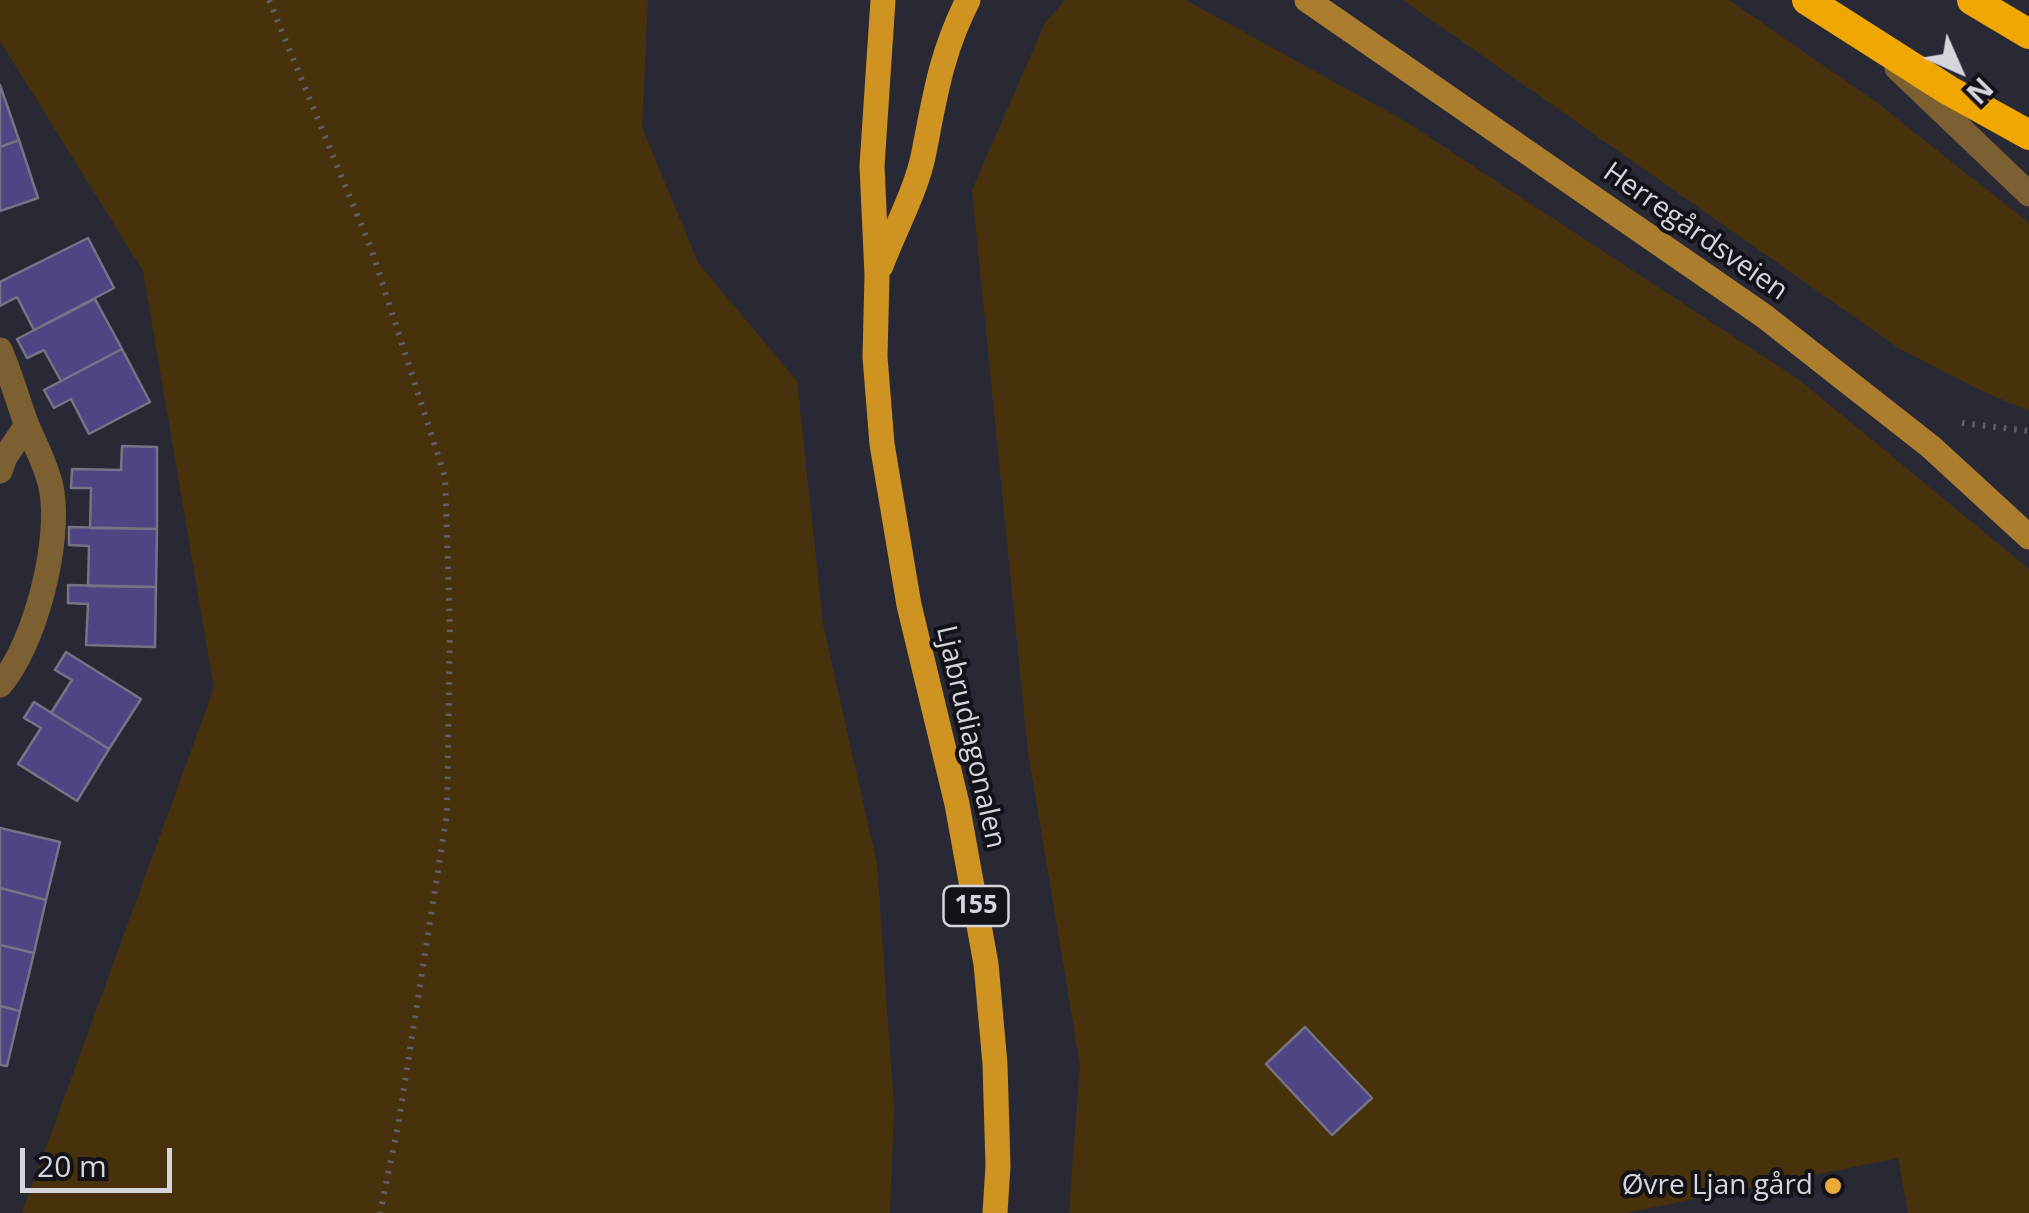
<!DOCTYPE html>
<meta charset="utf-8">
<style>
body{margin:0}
#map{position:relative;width:2029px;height:1213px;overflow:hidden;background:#292835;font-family:"Open Sans",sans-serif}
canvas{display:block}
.north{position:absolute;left:1909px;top:20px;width:100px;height:100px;-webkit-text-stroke:8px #121218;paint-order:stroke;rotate:135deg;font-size:28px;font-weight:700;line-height:40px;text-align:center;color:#d5d5de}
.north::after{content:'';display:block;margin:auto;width:35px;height:45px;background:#d5d5de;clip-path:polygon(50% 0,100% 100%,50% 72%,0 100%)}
.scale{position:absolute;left:20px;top:1148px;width:152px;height:45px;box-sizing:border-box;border:5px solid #d5d5de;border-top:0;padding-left:12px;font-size:30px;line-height:35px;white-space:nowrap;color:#d5d5de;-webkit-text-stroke:8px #121218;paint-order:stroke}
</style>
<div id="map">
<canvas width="2029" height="1213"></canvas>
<div class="north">N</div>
<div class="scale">20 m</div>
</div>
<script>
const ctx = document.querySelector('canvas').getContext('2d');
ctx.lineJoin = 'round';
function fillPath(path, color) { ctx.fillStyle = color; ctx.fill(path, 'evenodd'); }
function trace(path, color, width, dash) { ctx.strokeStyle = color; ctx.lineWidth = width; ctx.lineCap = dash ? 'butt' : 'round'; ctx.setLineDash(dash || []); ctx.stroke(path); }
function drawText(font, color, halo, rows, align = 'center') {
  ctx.font = font + ' "Open Sans",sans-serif'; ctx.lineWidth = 8; ctx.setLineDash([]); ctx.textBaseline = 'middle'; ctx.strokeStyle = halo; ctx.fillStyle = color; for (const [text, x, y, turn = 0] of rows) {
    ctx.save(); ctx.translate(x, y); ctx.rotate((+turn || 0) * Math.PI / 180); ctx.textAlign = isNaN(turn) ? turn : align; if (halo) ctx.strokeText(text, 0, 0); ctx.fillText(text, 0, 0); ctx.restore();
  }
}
const green = new Path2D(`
 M0 0H648L642 127 698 263 797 381 823 624 877 864 894 1108 890 1213H22L214 688 143 271 0 41Z
 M1065 0H1186L1403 120 1798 379 2029 569V1213H1908L1898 1158 1626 1213H1069L1080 1065 1028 752 972 190 1045 23Z
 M1403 0H1729L1876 102 2029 223V411L1982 391 1900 349Z`);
const building = new Path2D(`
 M0 85 19 140 0 147Z
 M19 140 38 198 0 211V147Z
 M88 238 114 288 34 330 17 297 0 306V282Z
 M95 299 122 349 61 381 44 350 27 358 17 339Z
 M122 349 150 402 89 434 71 399 54 408 44 390Z
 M122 446 157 447V529L90 528 91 488H71L72 469 121 470Z
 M69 527 157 529 156 587 88 586 89 546 69 545Z
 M68 585 156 587 155 647 86 645 88 604 68 603Z
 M66 652 141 699 109 749 51 713 72 680 55 670Z
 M34 702 109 749 77 801 18 764 41 728 24 718Z
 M0 828 60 842 46 900 0 888Z
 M0 888 46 900 34 953 0 945Z
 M0 945 34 953 20 1011 0 1006Z
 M0 1006 20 1011 7 1066 0 1065Z
 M1305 1027 1372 1098 1332 1135 1266 1064Z`);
const path = new Path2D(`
 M269 0 372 251 445 477 450 628 447 813 398 1126 380 1213
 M1962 423 2029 431`);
const lane = new Path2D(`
 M1897 68 2029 194
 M0 350C10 373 17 398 26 423 35 445 46 464 51 487 62 540 35 645 0 685
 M0 471 5 457 27 425`);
const secondary = new Path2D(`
 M1307 0 1764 316 1931 447 2029 537`);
const primary = new Path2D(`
 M883 0 872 166 877 275 875 357 882 444 909 605 957 804 986 964 995 1064 998 1166 995 1213
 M881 266C894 231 915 193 923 157 935 97 940 56 968 0`);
const highway = new Path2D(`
 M1807 0 1948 90 2029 135
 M1972 0 2029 34`);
const markers = [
 [1833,1186,10,"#eaaa39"]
];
const shields = [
 [976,906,65]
];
const shieldNames = [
 ["155",976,906]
];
const streetNames = [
 ["Herregårdsveien",1695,232,35],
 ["Ljabrudiagonalen",970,737,77]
];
const poiNames = [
 ["Øvre Ljan gård",1813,1186]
];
fillPath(green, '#48320b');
fillPath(building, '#4f4584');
trace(building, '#757484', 2.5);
trace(path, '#5f5f6a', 6, [2.5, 8]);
trace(lane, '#7c6032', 25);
trace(secondary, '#ab7d2d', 25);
trace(primary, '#cf9321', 25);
trace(highway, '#f0a701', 30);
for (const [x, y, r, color] of markers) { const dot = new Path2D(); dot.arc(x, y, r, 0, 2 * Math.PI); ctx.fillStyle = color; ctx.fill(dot); trace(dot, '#121218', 4); }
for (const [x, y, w] of shields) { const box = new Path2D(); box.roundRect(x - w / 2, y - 20, w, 40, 8); ctx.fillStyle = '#121218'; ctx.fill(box); trace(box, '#d5d5de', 2.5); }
drawText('bold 25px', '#d5d5de', null, shieldNames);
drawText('28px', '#d5d5de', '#121218', streetNames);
drawText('28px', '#d5d5de', '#121218', poiNames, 'right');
</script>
